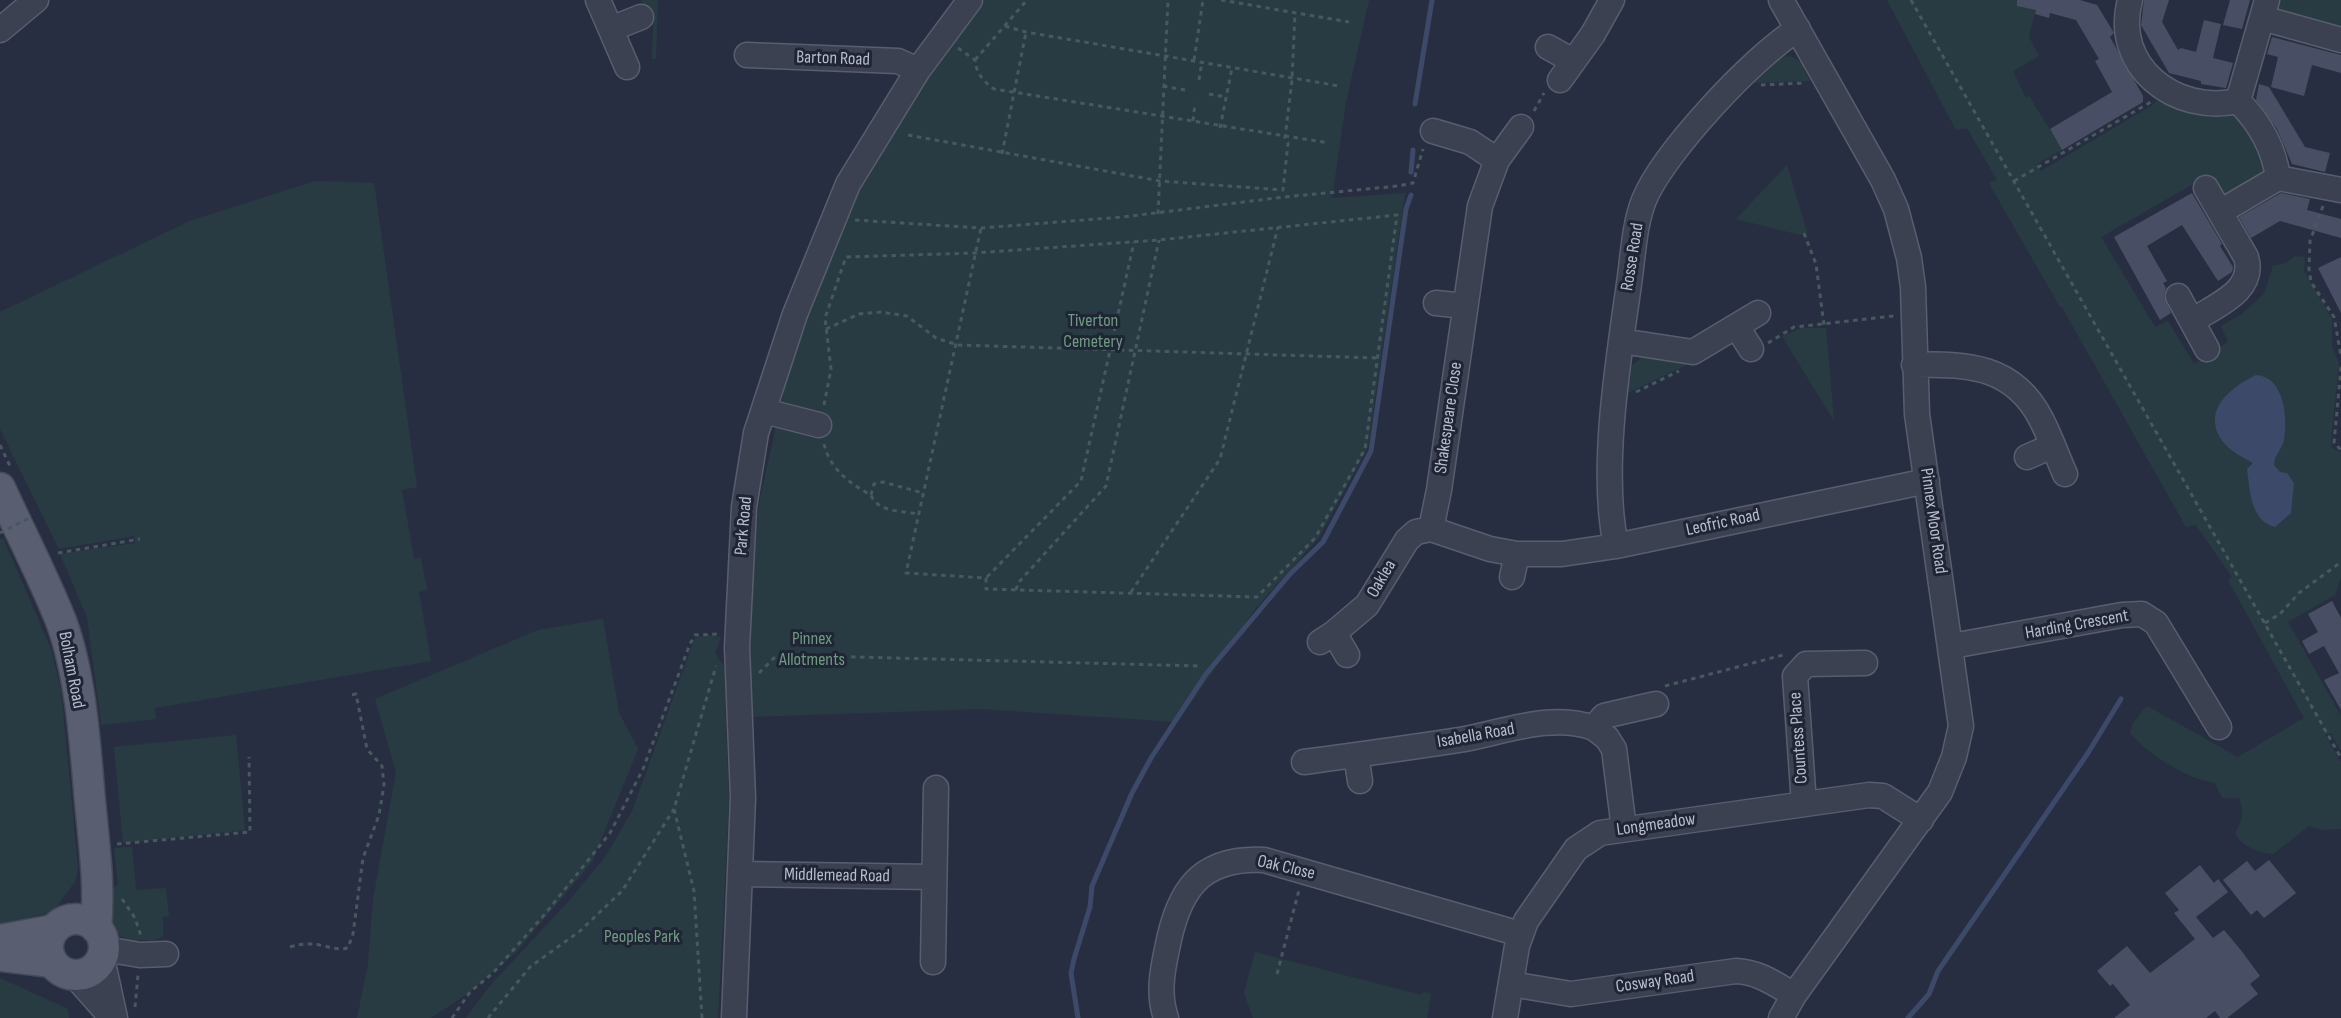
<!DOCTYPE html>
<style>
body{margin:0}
canvas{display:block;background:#272e41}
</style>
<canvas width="2341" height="1018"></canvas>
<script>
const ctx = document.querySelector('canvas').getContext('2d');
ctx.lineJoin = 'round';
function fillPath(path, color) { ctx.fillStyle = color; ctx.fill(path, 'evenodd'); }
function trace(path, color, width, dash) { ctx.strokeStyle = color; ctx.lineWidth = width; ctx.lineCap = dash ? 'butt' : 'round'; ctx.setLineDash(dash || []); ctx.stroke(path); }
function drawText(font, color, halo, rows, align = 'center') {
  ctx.font = font + ' "Sofia Sans Condensed",sans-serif'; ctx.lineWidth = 6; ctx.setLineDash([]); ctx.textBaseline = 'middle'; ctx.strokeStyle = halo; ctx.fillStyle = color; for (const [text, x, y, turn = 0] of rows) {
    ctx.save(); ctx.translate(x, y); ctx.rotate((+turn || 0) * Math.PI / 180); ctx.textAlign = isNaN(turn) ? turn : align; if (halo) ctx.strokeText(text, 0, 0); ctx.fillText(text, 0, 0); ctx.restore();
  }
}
const green = new Path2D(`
 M641 0H658L656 59H652L653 26Z
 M985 0H1369L1346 102 1332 198 1405 193 1368 447 1319 537 1255 609 1178 722 980 709 748 717 745 595 760 499 792 354 849 205 871 163 942 54Z
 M1887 0H2038L2029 37 2039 56 2013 71 2026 98 2029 96 2062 150 2037 164 2041 171 2151 106 2160 97 2240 112 2270 172 2229 197 2197 190 2193 184 2101 237 2155 327 2168 321 2194 364 2228 342 2221 326 2242 314 2264 294 2273 266 2286 263 2295 256 2305 257 2304 271 2332 319V347L2339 363 2331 441 2332 448 2341 453V578L2335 595 2288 622 2341 716V751L2331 733 2325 735 2341 763V829L2323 830 2309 826 2273 854C2259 853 2241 846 2235 833 2243 820 2244 812 2239 798H2222L2215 783C2187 779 2148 754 2130 733L2133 723 2147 706 2238 757 2304 718 2228 580 2232 577 2196 525 2186 527 2062 307H2060L1989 183 1997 180 1967 128 1956 130Z
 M2273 0H2341V32L2277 13Z
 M1783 56 1793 57 1806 66 1803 68 1810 81 1749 83 1776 57Z
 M1787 165 1807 232 1800 235 1736 219Z
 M315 181 374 183 417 487 402 490 414 559 421 558 427 590 419 592 431 661 155 708 156 719 101 725 87 617 60 554 135 543 134 536 59 549 0 429V312L190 221Z
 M1802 328H1826L1834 421 1782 336Z
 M1645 355 1701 358 1623 395 1630 367Z
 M3 538 51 649 61 690 78 868 75 882 52 912 0 924V539Z
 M603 619 619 713 638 749 592 862 516 952 470 992 431 1018H357L368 965 373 900 396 772 375 699 538 630Z
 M707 635 721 637 715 653 724 667 729 804 718 1018H466L489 987 568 902 606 856 632 811 695 638Z
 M236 735 245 830 123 843 114 747Z
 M132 847 136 890 166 888 169 916 163 917V936L153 941 138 940V945C107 933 109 919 111 890L118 884 114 848Z
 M1255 952 1421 995 1424 992 1431 994 1427 1018H1253L1244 993Z
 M0 978 68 1009 69 1018H0Z`);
const water = new Path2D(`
 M2256 375C2284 376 2288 418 2284 440 2282 450 2274 454 2274 465L2280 472 2287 473 2294 483 2291 513 2275 527C2250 521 2250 489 2247 469L2253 463C2244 458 2232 452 2225 444 2199 413 2229 388 2256 375Z`);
const stream = new Path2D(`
 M1415 104 1432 0
 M1411 172 1413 150
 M1078 1018 1071 973 1074 959 1090 907 1092 886 1132 793 1151 758 1206 674 1290 574 1323 542 1371 451 1406 209 1411 195
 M1908 1018 1929 994 1938 971 2088 753 2121 699`);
const building = new Path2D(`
 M2017 0H2080L2097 5 2114 33 2110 37 2143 96V102L2062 150 2050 129 2112 92 2095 61 2099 59 2076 20 2050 13 2049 18 2035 14 2036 10 2017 6Z
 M2144 0H2169L2162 22 2178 50 2181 48 2196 52 2204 20 2221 24 2213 58 2233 63 2226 88 2201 84V81L2169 73 2141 25Z
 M2230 0H2250L2242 29 2223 25Z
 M2272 37 2341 55V73L2312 65 2304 96 2271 87 2278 57 2267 54Z
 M2259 84 2269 87 2305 147 2330 153 2325 172 2292 164 2277 129 2256 100Z
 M2192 193 2222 244 2220 246 2233 267 2232 272 2218 281 2182 225 2147 246 2167 281 2163 283 2166 288 2164 296 2171 313 2160 320 2114 237Z
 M2281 193 2310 199 2307 210 2341 219V238L2280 221 2251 238 2239 217Z
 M2341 257V313L2318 268Z
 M2332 601 2341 618V710L2324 680 2339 673 2324 646 2309 654 2302 641 2318 632 2308 614Z
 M2269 860 2296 893 2264 918 2257 910 2251 915 2223 880 2247 861 2255 871Z
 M2200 865 2214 883 2218 879 2228 892 2196 917 2213 938 2224 930 2240 949 2260 976 2250 984 2258 994 2227 1018H2220L2215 1011 2206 1018H2114L2130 1005 2113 984 2110 986 2097 971 2127 946 2150 973 2195 939 2174 913 2179 910 2165 893Z`);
const path = new Path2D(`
 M1221 0 1349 22
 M1911 0 2341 758
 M1005 26 1026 32 1339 86
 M958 48 975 60C976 73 984 82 994 89L1329 143
 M975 60 1027 0
 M1194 60 1203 0
 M1199 80 1202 61
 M1761 85 1805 83
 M1163 86 1185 90
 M1209 94 1227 97
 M1534 111 1544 93
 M1193 121 1195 103
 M1220 128 1232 68
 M908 135 1160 181 1283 190 1288 143 1285 138 1292 80 1295 12
 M1002 154 1026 32
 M2014 181 2151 102
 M2323 206 2310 241 2309 269 2311 282 2334 317 2341 356
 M1158 214 1168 0
 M855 220 981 228 1123 217 1284 197 1398 186 1413 183 1423 149
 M1804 233 1816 264 1824 325
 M826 329 859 314 881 312 907 316 936 338 958 345 1378 358
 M1768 343 1794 327 1894 316
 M2341 367 2334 443 2341 450
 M1636 392 1679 371
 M824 405 831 369 825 318 846 257 975 253 1159 240 1397 215 1365 449 1315 538 1257 597 986 589V578L906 573 981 228
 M824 444C830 469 849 483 871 495 877 512 902 511 918 514
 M0 445 11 468
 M871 495 874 484 883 482 923 493
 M58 553 140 539
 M987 577 1081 481 1134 242
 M1016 590 1018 583 1106 486 1159 240
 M1131 592 1220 459 1278 227
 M2265 623 2280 614 2299 593 2341 562
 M759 673 775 657 781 655 1199 666
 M1665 686 1783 655 1785 657
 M117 844 250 832 249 757
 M122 899 135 918 141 936
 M290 947C319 938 328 952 348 948L353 934 363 858 379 815 384 785 382 766 367 749 356 694 351 695
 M1277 974 1299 890
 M135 1007 138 975
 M452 1018 470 992 493 973 545 914 610 833 643 769 690 644 695 635 718 634
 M488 1018 530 967 580 931 622 891 674 809
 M702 1018 694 891 674 809 716 666`);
const minor = new Path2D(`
 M598 0 627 67
 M2130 0C2112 66 2175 115 2238 101L2267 0
 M2262 18 2341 40
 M611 29 641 17
 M0 30 36 0
 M1548 47 1573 61
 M747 55 898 61 918 70
 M1560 80 1593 34 1612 0
 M2238 101C2259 122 2274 147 2278 178L2341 190
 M1497 160 1521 127
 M2220 212 2278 178
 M2178 296 2207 349
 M1436 303 1465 306
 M2192 321C2216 305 2256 291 2246 257L2206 188
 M1737 327 1751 349
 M1621 341 1693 352 1758 313
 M1914 365C1967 363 2014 366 2041 419 2050 436 2057 456 2065 474
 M764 411 819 425
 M2027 457 2052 446
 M1431 529 1490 549 1517 554H1562L1616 546 1927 481
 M1431 529 1439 490 1480 206 1497 160 1470 142 1433 131
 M1616 546C1600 470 1618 362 1629 284 1633 257 1634 225 1644 200 1664 152 1754 56 1798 29
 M1512 577 1517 554
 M1334 633 1347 655
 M1320 642 1334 633 1367 605 1407 540 1416 532 1431 529
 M1952 646 2122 615 2142 614 2156 623 2219 727
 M1594 728 1607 738 1614 749 1624 829
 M1356 755 1360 781
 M1304 762C1356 755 1407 748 1459 740 1501 733 1552 712 1594 728L1604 716 1656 704
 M1804 804 1795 676 1806 664 1865 663
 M741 874 933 877
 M104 949 140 955 166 954
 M102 958 115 1018
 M933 962 936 788
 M74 975 112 1018
 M1511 984 1571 994 1736 971C1759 972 1775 984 1794 995
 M734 1018 743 798 737 647 744 507 756 433 795 314 848 184 918 70 970 0
 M1166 1018C1158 995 1162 972 1167 949 1178 891 1199 857 1264 860L1520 934
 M1505 1018 1517 946 1526 921 1576 849 1600 833 1869 795 1883 796 1921 820
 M1781 1018 1794 995 1940 792 1954 757 1961 726 1917 414 1913 287 1909 258 1896 209 1883 180 1781 0`);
const major = new Path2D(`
 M0 488C20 532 43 576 61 621 81 675 85 744 90 801 94 844 100 885 96 928
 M48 947a28 28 0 1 1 56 0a28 28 0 1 1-56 0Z
 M0 940 54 930
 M0 956 52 962`);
const pathBridge = new Path2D(`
 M0 533 31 517`);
const streetNames = [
 ["Barton Road",833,59,2],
 ["Rosse Road",1633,257,-81],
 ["Shakespeare Close",1449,418,-82],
 ["Pinnex Moor Road",1933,521,82],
 ["Leofric Road",1723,523,-12],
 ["Park Road",744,526,-85],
 ["Oaklea",1382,579,-60],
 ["Harding Crescent",2077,625,-10],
 ["Bolham Road",71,670,79],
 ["Isabella Road",1476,736,-10],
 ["Countess Place",1799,738,-94],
 ["Longmeadow",1656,825,-8],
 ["Oak Close",1286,868,13],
 ["Middlemead Road",837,876,1],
 ["Cosway Road",1655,982,-8]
];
const parkNames = [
 ["Tiverton",1093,321],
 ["Cemetery",1093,342],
 ["Pinnex",812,639],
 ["Allotments",812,660],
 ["Peoples Park",642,937]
];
fillPath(green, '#293b42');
fillPath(water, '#3d4969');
trace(stream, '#3d4969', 5);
fillPath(building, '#484f65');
trace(minor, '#595e6e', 27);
trace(major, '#45495a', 33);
trace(path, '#47585f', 3, [4.5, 4.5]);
trace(minor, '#3b4151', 24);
trace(major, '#595f71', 30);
trace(pathBridge, '#47585f', 3, [4.5, 4.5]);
drawText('18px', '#b8bccb', '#202536', streetNames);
drawText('18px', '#6f9b80', '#202536', parkNames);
</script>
